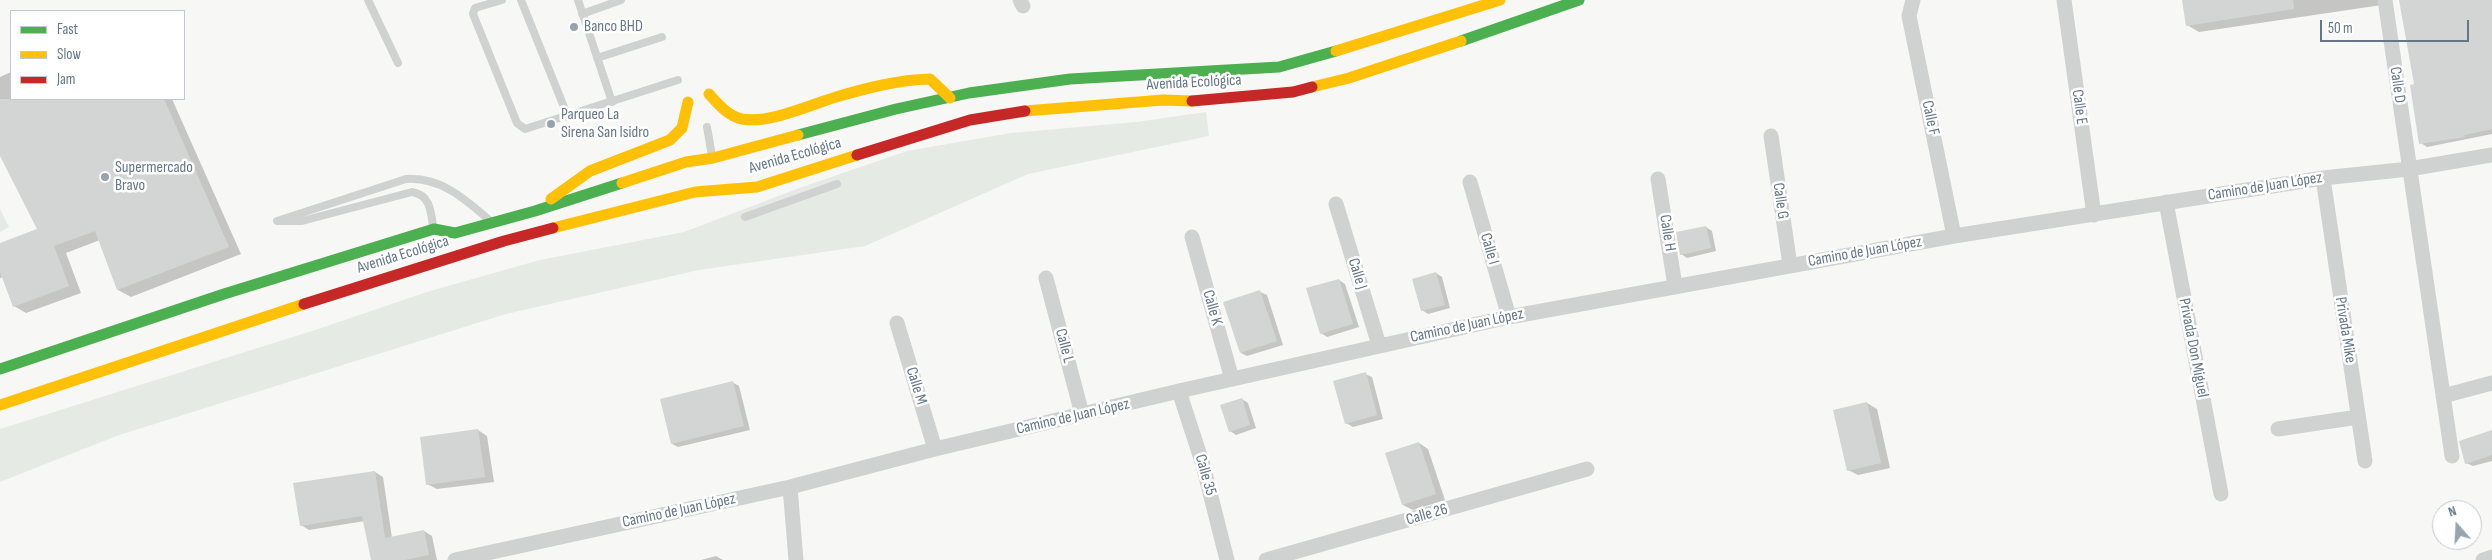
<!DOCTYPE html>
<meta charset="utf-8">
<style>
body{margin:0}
#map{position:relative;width:2492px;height:560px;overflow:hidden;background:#f7f7f6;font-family:"Sofia Sans Condensed",sans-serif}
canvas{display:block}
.legend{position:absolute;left:10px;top:10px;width:175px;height:90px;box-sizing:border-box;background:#fff;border:1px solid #c1c8cf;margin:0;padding:6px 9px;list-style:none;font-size:15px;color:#647688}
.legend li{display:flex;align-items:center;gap:10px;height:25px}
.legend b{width:25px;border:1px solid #c1c8cf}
.north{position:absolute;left:2432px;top:500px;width:50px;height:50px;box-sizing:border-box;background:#fff;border:1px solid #c1c8cf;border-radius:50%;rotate:341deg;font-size:14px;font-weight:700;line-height:20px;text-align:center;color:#647688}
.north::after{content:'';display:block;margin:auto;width:18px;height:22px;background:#97a3ae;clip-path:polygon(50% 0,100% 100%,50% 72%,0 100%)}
.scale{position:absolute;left:2320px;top:20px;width:149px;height:22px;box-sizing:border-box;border:2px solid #647688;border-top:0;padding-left:6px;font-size:15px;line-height:18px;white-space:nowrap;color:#647688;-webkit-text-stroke:4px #fff;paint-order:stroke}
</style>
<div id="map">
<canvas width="2492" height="560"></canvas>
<ul class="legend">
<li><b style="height:6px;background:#4caf50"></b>Fast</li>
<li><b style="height:6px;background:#ffc107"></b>Slow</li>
<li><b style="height:6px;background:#c62828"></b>Jam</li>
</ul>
<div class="north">N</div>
<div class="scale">50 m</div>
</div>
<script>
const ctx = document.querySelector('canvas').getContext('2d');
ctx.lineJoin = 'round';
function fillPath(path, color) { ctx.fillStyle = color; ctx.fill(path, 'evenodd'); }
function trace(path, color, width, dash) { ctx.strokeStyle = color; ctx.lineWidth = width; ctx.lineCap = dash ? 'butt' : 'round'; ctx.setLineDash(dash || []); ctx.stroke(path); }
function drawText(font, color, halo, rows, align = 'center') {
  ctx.font = font + ' "Sofia Sans Condensed",sans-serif'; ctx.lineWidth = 5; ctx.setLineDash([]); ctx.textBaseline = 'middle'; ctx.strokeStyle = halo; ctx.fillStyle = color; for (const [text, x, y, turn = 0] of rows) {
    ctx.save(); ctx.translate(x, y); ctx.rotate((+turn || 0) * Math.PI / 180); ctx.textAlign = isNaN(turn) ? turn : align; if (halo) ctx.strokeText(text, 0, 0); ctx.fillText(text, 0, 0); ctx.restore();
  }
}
const built = new Path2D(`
 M0 209 9 227 0 232Z`);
const green = new Path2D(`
 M1206 112 1209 136 1028 174 865 246 699 270 506 314 119 435 0 482V429L315 330 430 291 540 260 684 232 802 187 907 151 1011 133 1136 122Z`);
const shadow = new Path2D(`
 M2183 0H2382V5L2199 32 2187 25Z
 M2400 0H2492V134L2427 147 2421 143 2415 85Z
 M11 72V99H172L241 254 131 297 118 290 100 240 66 253 81 293 26 313 14 306 3 277 0 278V244L38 230 0 153V77Z
 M1706 227 1712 231 1716 251 1687 258 1681 254Z
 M1436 273 1442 277 1450 308 1428 314 1422 310Z
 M1339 280 1345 284 1359 327 1327 337 1321 333Z
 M1260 292 1267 295 1283 345 1247 356 1241 353Z
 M1365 374 1372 377 1383 419 1353 427 1346 423Z
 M732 382 739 386 750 430 678 447 672 444Z
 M1242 399 1248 403 1256 428 1236 435 1230 431Z
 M1867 403 1877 409 1890 468 1858 475 1848 470Z
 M478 430 487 436 494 482 437 489 427 484Z
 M2492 432V461L2473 466 2466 463Z
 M1419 443 1428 449 1445 500 1413 510 1403 505Z
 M375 472 383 477 392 538 424 531 432 536 437 560H372L365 521 309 530 301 525Z
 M716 556 723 560H701Z`);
const building = new Path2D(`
 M2182 0H2293L2294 9 2186 26Z
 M2399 0H2492V129L2464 135 2465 137 2419 144 2410 85 2414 84Z
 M0 99H164L229 247 117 290 95 231 54 246 69 286 13 307 0 272V243L37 229 0 156Z
 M1706 226 1711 248 1680 255 1676 232Z
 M1436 272 1445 305 1421 311 1412 279Z
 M1339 279 1353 324 1320 334 1306 288Z
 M1260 290 1277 341 1240 353 1223 302Z
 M1366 372 1377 415 1345 424 1333 381Z
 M733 381 744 426 671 444 660 399Z
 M1242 398 1250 425 1229 432 1220 405Z
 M1867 402 1881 463 1847 471 1833 410Z
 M478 429 485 477 426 485 420 437Z
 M2492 430V455L2465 464 2459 441Z
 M1419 442 1436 494 1402 505 1385 453Z
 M375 471 385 538 424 530 429 555 404 560H371L362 516 300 526 293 483Z`);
const lane = new Path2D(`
 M368 0 398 63
 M502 0 475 8 473 14 517 123 525 129 678 80
 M521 0 568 117
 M578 0 612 102
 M582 14 621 0
 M597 58 662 37
 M707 127 712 156
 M745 217 837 184
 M277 221 406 179C440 177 464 198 488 219
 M279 221H302L412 192C430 195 431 211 433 226`);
const street = new Path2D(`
 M1020 0 1023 6
 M1913 0 1909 16 1954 236
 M2064 0 2094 215
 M2385 0 2452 456
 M1771 136 1790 265
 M2323 178 2365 461
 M1658 179 1675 286
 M1470 182 1509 317
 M2166 202 2221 494
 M1336 204 1379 345
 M1192 237 1232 379
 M1046 278 1082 414
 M897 323 935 449
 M1179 391 1203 465 1227 560
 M2443 396 2492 383
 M2278 429 2358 417
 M790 487 796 560
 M455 560 790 487 935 449 1179 391 1509 317 1954 236 2323 178 2409 169 2492 155
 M1266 560 1587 469
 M2483 560 2492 557`);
const fast = new Path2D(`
 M1461 41 1579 0
 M798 135 896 109 969 93 1070 79 1279 67 1336 51
 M0 369 224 294 434 229 455 233 535 211 622 183`);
const slow = new Path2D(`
 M1336 51 1500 0
 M1312 87 1349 78 1461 41
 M709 94C718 104 728 116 742 119 769 124 810 105 836 97 867 88 897 80 930 79L950 98
 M1025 111 1163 100 1192 101
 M622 183 686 162 713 158 798 135
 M551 199 590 171 670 140 682 128 688 102
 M553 228 695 192 757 187 857 155
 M0 405 304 304`);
const jam = new Path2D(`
 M1192 101 1293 92 1312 87
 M857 155 970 120 1025 111
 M304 304 504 241 553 228`);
const markers = [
 [574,27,5,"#97a3ae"],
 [551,124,5,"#97a3ae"],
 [105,177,5,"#97a3ae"]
];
const poiNames = [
 ["Banco BHD",584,27],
 ["Parqueo La",561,115],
 ["Sirena San Isidro",561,133],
 ["Supermercado",115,168],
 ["Bravo",115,186]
];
const streetNames = [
 ["Avenida Ecológica",1194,83,-3],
 ["Calle D",2397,85,82],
 ["Calle E",2079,107,82],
 ["Calle F",1930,118,78],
 ["Avenida Ecológica",795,156,-16],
 ["Camino de Juan López",2265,187,-9],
 ["Calle G",1780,201,82],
 ["Calle H",1667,233,81],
 ["Calle I",1489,249,74],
 ["Camino de Juan López",1865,252,-10],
 ["Avenida Ecológica",403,255,-17],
 ["Calle J",1357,274,73],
 ["Calle K",1212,308,74],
 ["Camino de Juan López",1467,326,-12],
 ["Privada Mike",2345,330,81],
 ["Calle L",1064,346,75],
 ["Privada Don Miguel",2193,348,79],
 ["Calle M",916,386,73],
 ["Camino de Juan López",1073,417,-13],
 ["Calle 35",1205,475,74],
 ["Camino de Juan López",679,511,-12],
 ["Calle 26",1427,515,-16]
];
fillPath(built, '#e7e9e8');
fillPath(green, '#e6eae4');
fillPath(shadow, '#0003');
fillPath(building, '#d3d4d4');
trace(lane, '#d0d2d2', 8);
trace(street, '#d0d2d2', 15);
trace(fast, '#4caf50', 11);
trace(slow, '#ffc107', 11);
trace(jam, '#c62828', 11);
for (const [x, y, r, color] of markers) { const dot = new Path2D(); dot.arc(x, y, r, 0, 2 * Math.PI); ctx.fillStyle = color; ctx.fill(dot); trace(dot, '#fff', 2); }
drawText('16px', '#647688', '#fff', poiNames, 'left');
drawText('16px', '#647688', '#fff', streetNames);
</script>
